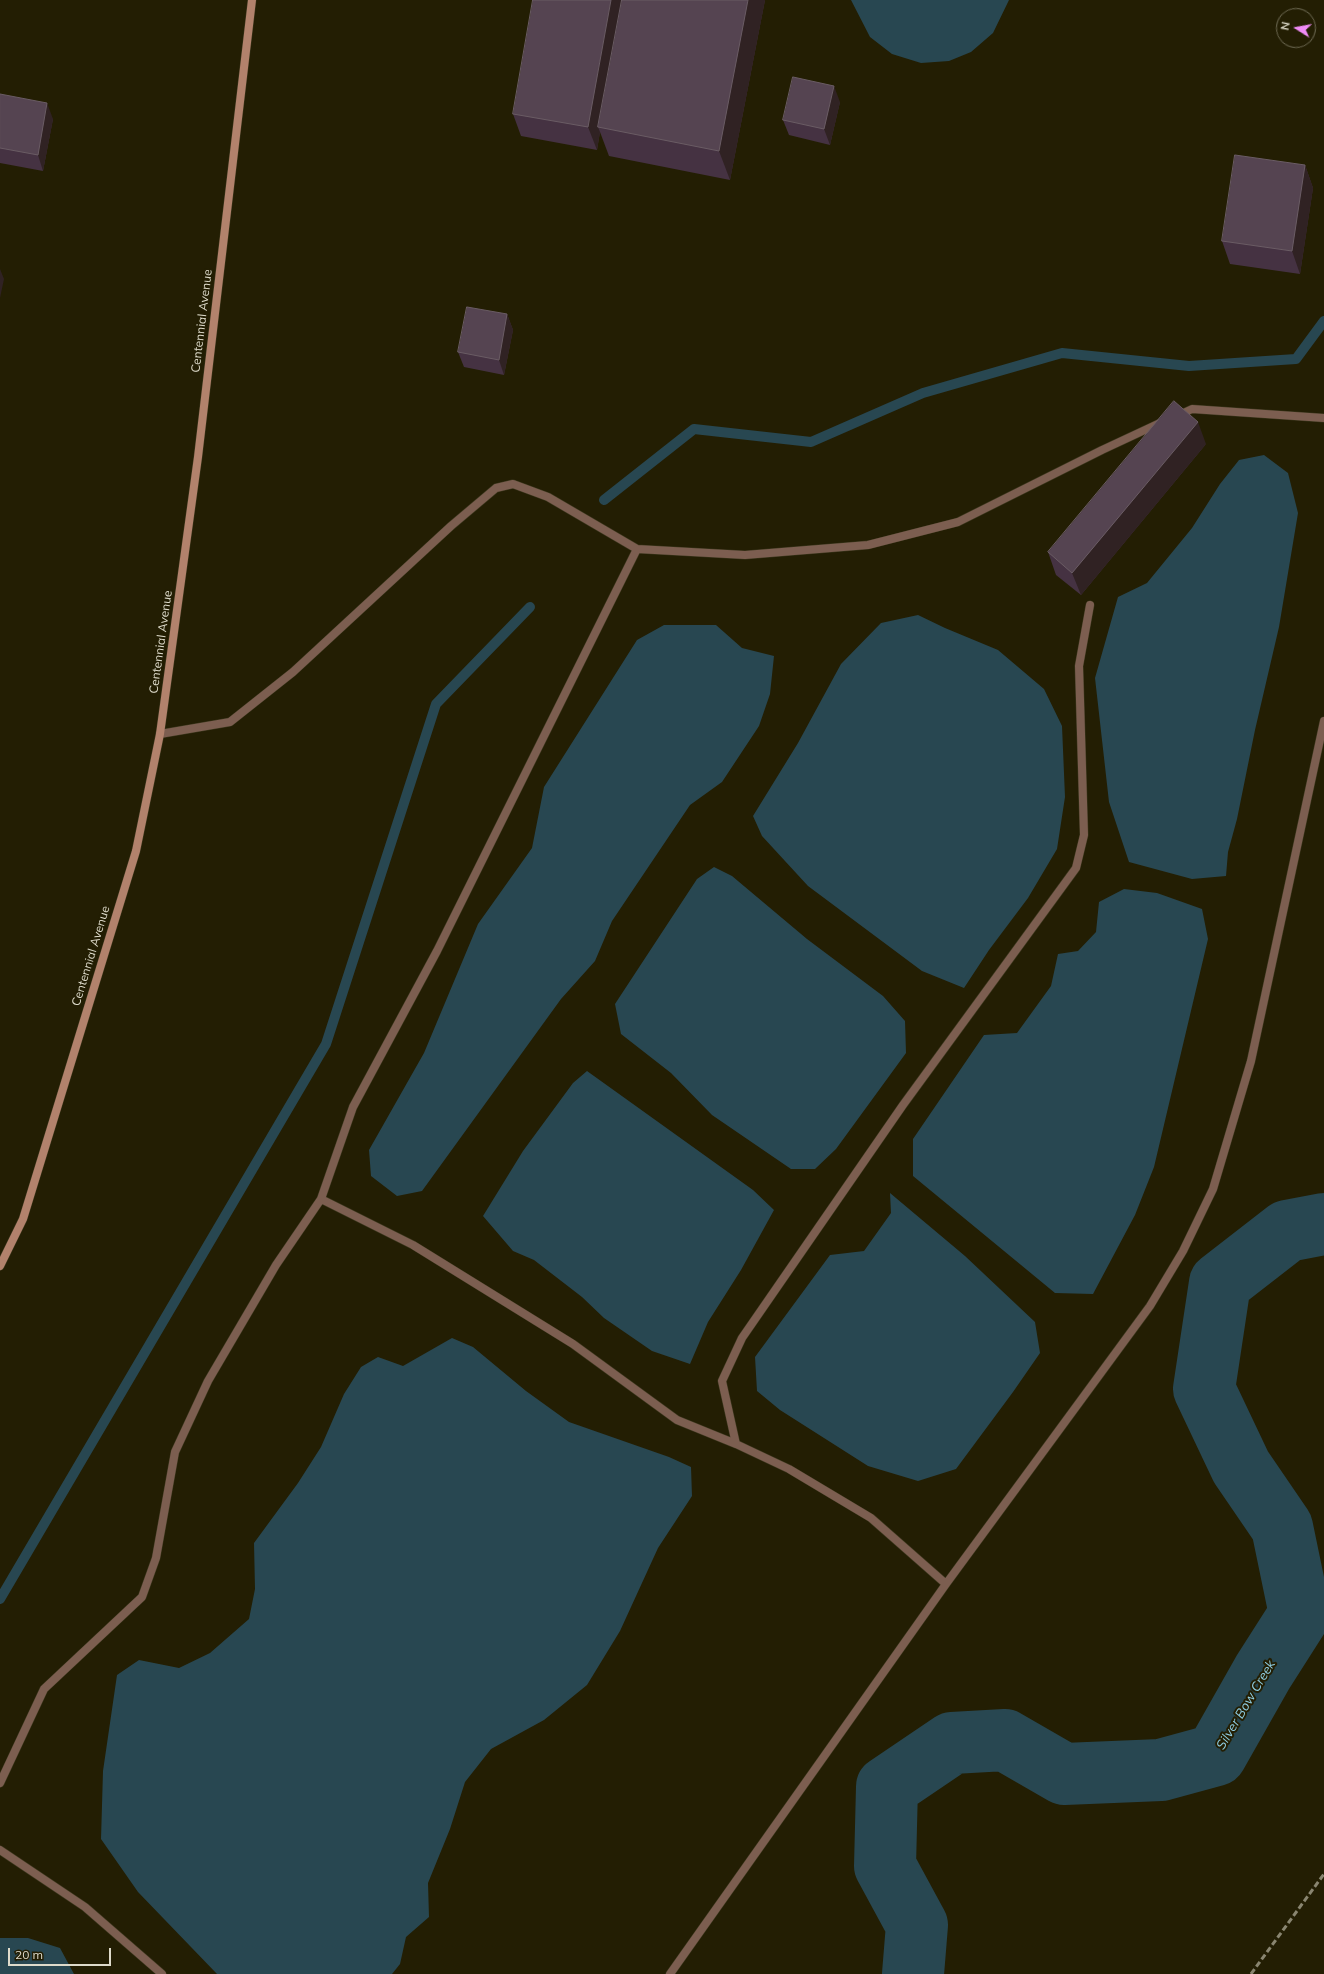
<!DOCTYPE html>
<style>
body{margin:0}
#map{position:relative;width:1324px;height:1974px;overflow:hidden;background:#231e03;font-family:Mulish,sans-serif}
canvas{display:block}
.north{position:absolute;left:1276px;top:8px;width:40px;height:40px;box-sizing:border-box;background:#231e03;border:1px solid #6e6a53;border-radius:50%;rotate:281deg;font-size:11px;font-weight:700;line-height:16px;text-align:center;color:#dedbcb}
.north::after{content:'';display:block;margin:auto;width:14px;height:18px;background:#f08bf6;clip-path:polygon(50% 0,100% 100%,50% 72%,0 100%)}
.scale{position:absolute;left:8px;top:1948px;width:103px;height:18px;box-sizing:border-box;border:2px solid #dedbcb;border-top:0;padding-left:5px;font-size:12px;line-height:14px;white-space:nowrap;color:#dedbcb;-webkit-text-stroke:3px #231e03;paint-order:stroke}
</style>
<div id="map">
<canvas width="1324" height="1974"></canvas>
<div class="north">N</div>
<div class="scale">20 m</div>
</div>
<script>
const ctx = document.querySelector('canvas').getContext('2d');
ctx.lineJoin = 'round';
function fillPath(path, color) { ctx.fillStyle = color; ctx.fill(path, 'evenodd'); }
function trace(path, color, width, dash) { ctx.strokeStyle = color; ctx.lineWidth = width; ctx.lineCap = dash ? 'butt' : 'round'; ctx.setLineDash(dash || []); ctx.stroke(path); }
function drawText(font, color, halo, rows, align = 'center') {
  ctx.font = font + ' Mulish,sans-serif'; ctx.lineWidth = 4; ctx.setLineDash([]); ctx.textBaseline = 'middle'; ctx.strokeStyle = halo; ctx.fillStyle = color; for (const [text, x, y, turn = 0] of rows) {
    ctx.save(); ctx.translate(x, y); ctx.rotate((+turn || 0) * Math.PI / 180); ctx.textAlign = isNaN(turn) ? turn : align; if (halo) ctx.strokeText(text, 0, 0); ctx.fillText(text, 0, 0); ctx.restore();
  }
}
const water = new Path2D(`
 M851 0H1009L993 33 971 52 949 61 921 63 892 54 870 37Z
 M1264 455 1288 473 1298 513 1279 627 1255 730 1237 819 1228 852 1226 876 1192 879 1129 862 1109 802 1095 678 1118 597 1147 583 1192 528 1220 484 1239 460Z
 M918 615 945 628 998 650 1044 689 1062 726 1065 797 1057 849 1028 898 989 950 964 988 922 971 808 886 762 836 753 816 798 743 841 664 881 623Z
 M664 625H716L742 648 774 656 770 694 759 726 722 782 690 805 612 921 595 961 561 999 422 1191 397 1196 371 1176 369 1150 424 1053 478 924 532 848 544 787 637 640Z
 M714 867 732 876 807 939 883 996 905 1021 906 1053 836 1149 815 1169H791L712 1115 671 1073 621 1034 615 1004 697 879Z
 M1124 889 1157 893 1202 909 1208 939 1154 1167 1135 1215 1093 1294 1055 1293 913 1176V1139L984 1035 1017 1033 1051 986 1058 954 1078 951 1096 932 1099 902Z
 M587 1071 753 1190 774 1210 741 1270 708 1322 690 1364 652 1351 604 1318 582 1297 534 1260 513 1251 483 1216 523 1151 573 1083Z
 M890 1193 965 1256 1035 1322 1040 1353 1013 1392 956 1469 918 1481 868 1466 780 1410 757 1391 755 1357 830 1255 864 1251 891 1213Z
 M452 1338 473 1347 526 1391 569 1422 669 1457 691 1467 692 1496 658 1548 620 1631 587 1685 544 1720 491 1749 465 1782 450 1829 428 1883 429 1917 406 1937 400 1964 392 1974H217L138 1892 101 1839 103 1771 117 1675 139 1660 179 1668 210 1653 249 1619 255 1589 254 1543 298 1483 321 1447 344 1394 361 1367 378 1357 403 1366Z
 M0 1938H28L60 1948 74 1974H0Z`);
const stream = new Path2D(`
 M604 500 694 429 811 442 923 393 1062 353 1189 366 1296 359 1324 321
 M0 1599 326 1044 436 704 530 607`);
const river = new Path2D(`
 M913 1974 917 1925 885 1866 887 1787 952 1743 1005 1740 1064 1774 1161 1770 1216 1755 1263 1672 1300 1614 1282 1527 1241 1467 1204 1389 1220 1283 1287 1231 1324 1224`);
const lane = new Path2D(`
 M1177 416 1192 409 1324 418
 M160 734 230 722 293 672 451 526 496 488 513 484 548 497 637 549 745 555 868 545 958 522 1102 450 1162 422
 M321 1199 413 1245 573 1344 677 1420 736 1444 789 1469 871 1518 946 1584
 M736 1444 722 1381 742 1338 903 1105 1076 868 1084 835 1079 666 1090 605
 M0 1783 44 1689 142 1597 156 1558 175 1452 208 1381 276 1265 321 1199 353 1107 437 951 637 549
 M0 1850 85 1907 162 1974
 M670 1974 946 1584 1150 1306 1183 1251 1213 1189 1251 1061 1324 721`);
const secondary = new Path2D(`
 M0 1266 23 1219 136 851 160 734 198 457 252 0`);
const rail = new Path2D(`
 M1251 1974 1324 1874`);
const wall = new Path2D(`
 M765 0 730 180 609 156 600 132 597 150 521 136 513 114Z
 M0 94 53 119 43 171 0 163Z
 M840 102 830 145 789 135 783 120Z
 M1305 165 1313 188 1300 274 1230 264 1222 241Z
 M507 314 513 330 504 375 464 367 458 352Z
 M1206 444 1081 595 1056 575 1048 552Z`);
const shadedWall = new Path2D(`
 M611 0H623L598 127 600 132 597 150 588 127Z
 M748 0H765L730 180 719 151Z
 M834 86 840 102 830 145 824 129Z
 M47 103 53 119 43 171 38 155Z
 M1305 165 1313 188 1300 274 1292 251Z
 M0 269 4 279 0 298Z
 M507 314 513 330 504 375 499 360Z
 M1198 422 1206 444 1081 595 1072 573Z`);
const building = new Path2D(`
 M533 0H611L588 127 513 114Z
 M622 0H748L719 151 598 127Z
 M793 77 834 86 824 129 783 120Z
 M0 94 47 103 38 155 0 148Z
 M1235 155 1305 165 1292 251 1222 241Z
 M467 307 507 314 499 360 458 352Z
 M1174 401 1198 422 1072 573 1048 552Z`);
const streetNames = [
 ["Centennial Avenue",202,321,-83],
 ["Centennial Avenue",161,642,-82],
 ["Centennial Avenue",91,956,-73]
];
const waterNames = [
 ["Silver Bow Creek",1246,1705,-59]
];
fillPath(water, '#284751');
trace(stream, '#284751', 10);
trace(river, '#284751', 62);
trace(lane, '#3d381f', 9);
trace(secondary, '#3d381f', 9);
trace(lane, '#7c5e50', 8);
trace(secondary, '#b2826c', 8);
trace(rail, '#898570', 3, [6, 3]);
fillPath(wall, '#453242');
fillPath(shadedWall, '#302223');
fillPath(building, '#554451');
trace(building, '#6a5c64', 1);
drawText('12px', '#dedbcb', '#231e03', streetNames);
drawText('italic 13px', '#8fcee3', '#231e03', waterNames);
</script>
